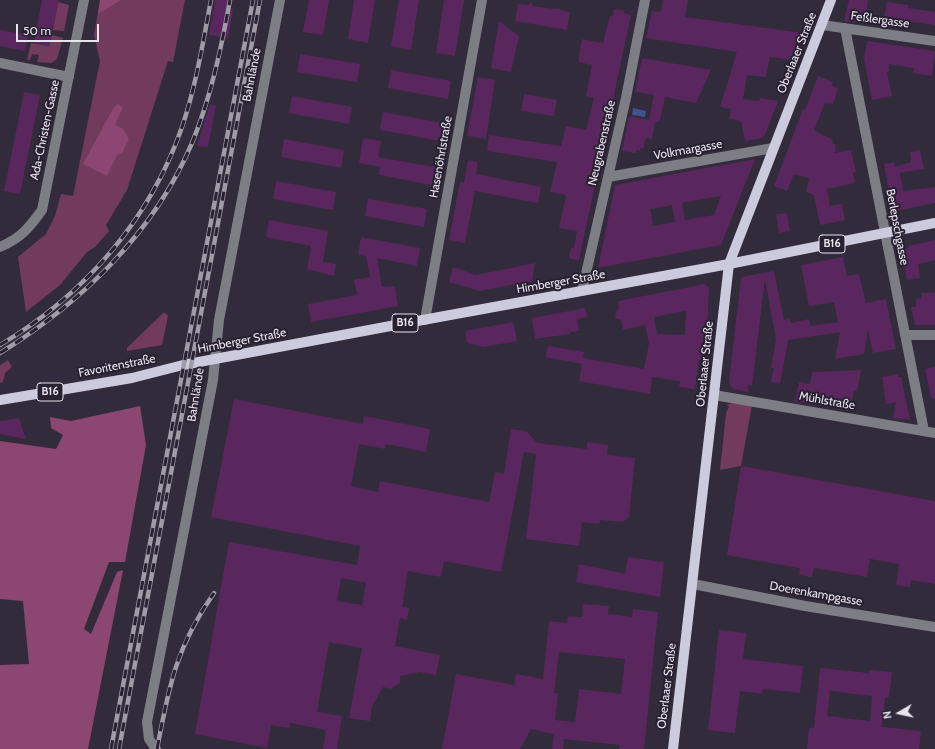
<!DOCTYPE html>
<meta charset="utf-8">
<style>
body{margin:0}
#map{position:relative;width:935px;height:749px;overflow:hidden;background:#322b3b;font-family:Cabin,sans-serif}
canvas{display:block}
.north{position:absolute;left:879px;top:693px;width:40px;height:40px;-webkit-text-stroke:3px #282131;paint-order:stroke;rotate:261deg;font-size:11px;font-weight:700;line-height:16px;text-align:center;color:#e8e4ee}
.north::after{content:'';display:block;margin:auto;width:14px;height:18px;background:#e8e4ee;clip-path:polygon(50% 0,100% 100%,50% 72%,0 100%)}
.scale{position:absolute;left:16px;top:24px;width:83px;height:18px;box-sizing:border-box;border:2px solid #e8e4ee;border-top:0;padding-left:5px;font-size:12px;line-height:14px;white-space:nowrap;color:#e8e4ee;-webkit-text-stroke:3px #282131;paint-order:stroke}
</style>
<div id="map">
<canvas width="935" height="749"></canvas>
<div class="north">N</div>
<div class="scale">50 m</div>
</div>
<script>
const ctx = document.querySelector('canvas').getContext('2d');
ctx.lineJoin = 'round';
function fillPath(path, color) { ctx.fillStyle = color; ctx.fill(path, 'evenodd'); }
function trace(path, color, width, dash) { ctx.strokeStyle = color; ctx.lineWidth = width; ctx.lineCap = dash ? 'butt' : 'round'; ctx.setLineDash(dash || []); ctx.stroke(path); }
function drawText(font, color, halo, rows, align = 'center') {
  ctx.font = font + ' Cabin,sans-serif'; ctx.lineWidth = 4; ctx.setLineDash([]); ctx.textBaseline = 'middle'; ctx.strokeStyle = halo; ctx.fillStyle = color; for (const [text, x, y, turn = 0] of rows) {
    ctx.save(); ctx.translate(x, y); ctx.rotate((+turn || 0) * Math.PI / 180); ctx.textAlign = isNaN(turn) ? turn : align; if (halo) ctx.strokeText(text, 0, 0); ctx.fillText(text, 0, 0); ctx.restore();
  }
}
const green = new Path2D(`
 M100 0H185L173 62 168 61 127 190 106 225 109 231 95 247 87 252 60 285 26 312 18 257 46 234 55 216 61 194 73 196 100 61 94 35Z
 M58 2 69 5 64 31 53 30Z
 M52 35 63 38 57 59 51 63 37 62 39 55 32 54 30 60H27L31 43 49 46Z
 M163 313H165L168 316 162 345 127 351V348Z
 M8 360 12 367 5 373 3 382 0 383V365Z
 M733 403 752 405 741 466 720 470 726 413 729 407 727 405Z`);
const forest = new Path2D(`
 M100 0H121L98 14Z
 M118 104 123 107 115 125 122 128 129 139 122 153 117 155 107 176 83 164 114 107Z
 M140 406 146 445 125 562H109L84 629 91 634 117 572 123 570 88 749H0V665L29 664 23 601 0 599V441L56 449 63 435 51 428 50 417 71 421Z`);
const water = new Path2D(`
 M633 108 646 111 645 117 632 115Z`);
const building = new Path2D(`
 M42 0H59L49 46 34 43Z
 M215 0H228L226 8 233 9 228 38 209 35Z
 M309 0H329L323 35 303 32Z
 M354 0H375L368 43 348 39Z
 M399 0H419L411 50 391 46Z
 M444 0H464L455 56 436 53Z
 M663 0H688L685 17 803 33 793 60 770 57 766 77 747 75 743 99 759 101 760 98 778 101 765 135 762 138 745 141 741 121 729 119 731 109 720 107 737 52 646 38 652 11 661 12Z
 M849 0H868L865 23 844 21Z
 M531 2 533 6 554 9 559 8 560 10 570 12 567 30 515 21 518 4 528 5Z
 M887 2 909 5 908 8 935 12V25L884 18Z
 M614 9 624 10V13L631 15 579 260 569 258 571 248H574L577 231 559 228 566 195 550 192 557 162 487 151 489 135 561 146 566 126 586 130 594 98 586 96 592 65 578 62 582 39 603 43 610 16H613Z
 M499 21 519 36 511 72 491 68Z
 M0 30 28 35 25 51 0 46Z
 M867 41 935 51 932 76 913 73 914 68 889 64V71L887 72 892 96 872 100 864 59Z
 M300 54 360 64 357 82 297 72Z
 M642 58 711 70 696 103 665 97 660 120 658 122H655L652 139 646 138 643 149 640 148V151L636 150V153L622 151 629 116 649 120 654 95 635 92Z
 M391 70 451 81 448 99 388 88Z
 M818 76 833 82 832 86 838 89 833 104 825 103 814 130 833 140 832 143 836 145 835 153 851 150 856 172 853 173 855 183 827 189 830 206 842 204 845 220 820 225 814 195 806 192 809 178 794 174 787 191 774 186 803 109 805 110Z
 M478 77 495 80 486 139 467 136Z
 M24 92 40 95 20 194 4 191Z
 M524 94 557 100 554 116 521 111Z
 M292 96 352 107 349 124 289 113Z
 M210 104 216 105 208 147 197 146Z
 M383 112 443 123 440 141 380 130Z
 M363 138 381 141 378 157 435 167 432 185 379 175 380 167 359 163Z
 M284 139 344 150 341 168 281 157Z
 M920 150 924 169 900 173 903 191 935 187V203L895 211 892 209 884 164 894 162 895 167 911 162 910 152Z
 M755 159 721 245 598 268 615 185ZM721 196 714 215 685 220 682 203ZM672 205 675 222 653 226 650 209Z
 M468 160 478 162 476 174 541 187 538 203 475 191 465 243 449 240 460 182 464 183Z
 M276 181 336 192 333 210 273 199Z
 M368 199 427 209 424 227 365 216Z
 M787 213 790 231 779 233 776 214Z
 M269 220 328 231 323 262 336 264 334 276 307 269 311 246 266 237Z
 M361 237 420 248 417 266 377 258 382 287 395 286 398 306 311 322 308 304 357 295 354 280 370 277 366 256 358 255Z
 M935 240V260L918 264 920 278 907 280 902 254 905 253 904 249 909 248 908 246Z
 M843 257 847 276 859 274 866 303 886 299 896 349 873 353 868 329 864 354 835 359 840 332 788 340 780 384 771 382 774 368H771L776 339 765 279 752 386 748 385V392L733 389 729 383 741 277 774 271 784 320 790 319 791 323 809 319 810 326 838 322 834 302 809 306 801 265Z
 M535 263 532 281 480 291 449 282 453 267 476 275Z
 M705 284 709 288 707 335 703 360H699L695 389 679 387 680 381 652 377 650 394 579 381 582 364 545 357 548 346 584 352 583 358 644 369 649 343 645 325 623 330 621 320 616 318 615 314 619 309 618 301ZM686 311 685 335 657 334 654 317Z
 M922 293H935V325H915L911 307H916V298L921 299Z
 M585 308 587 317 577 319 579 331 570 332V334L535 339 532 318Z
 M513 322 517 341 483 347 467 343 465 331Z
 M935 367V398H931L925 369Z
 M861 370 857 391H854L851 404 844 402 840 409 795 401 799 382 810 384 812 372Z
 M898 374V377H901L910 420 893 418 896 402 886 404 882 377Z
 M234 399 363 424 364 416 430 429 426 452 386 444 385 449 359 444 351 486 378 492 380 481 489 502 495 472 504 474 511 429 526 431 537 443 587 449V442L608 445 607 455 635 458 629 517 623 522 600 520 599 524 582 522 579 546 526 539 536 454 524 452 501 572 444 561 441 577 408 571 402 607 409 608 407 620 400 618 395 646 440 655 436 675 420 672 400 676V683L390 689 383 687 372 706 370 721 349 718 362 648 329 642 317 712 342 716 337 749H323L326 730 290 723V728L271 725 267 748 195 734 229 542 357 565 360 546 211 517ZM341 578 366 583 362 605 337 601Z
 M19 418 26 439 0 434V421Z
 M741 466 935 501V584L911 580 910 587 896 585 899 564 870 559 867 577 814 568 812 577 799 575 800 568 727 555Z
 M628 557 664 562 660 597 576 582 579 564 625 574Z
 M583 604 609 606 608 614 632 617 633 609 658 612 644 749H619L620 745 564 739 563 749H552L554 734 531 729 520 749H442L456 674 514 685 516 674 543 679 549 621 567 623 568 616 582 617ZM559 652 625 659 621 694 579 689 575 722 555 720 558 693H554Z
 M719 630 746 633 743 659 803 666 800 693 763 689 762 694 740 691 735 733 708 730Z
 M820 668 869 673V670L892 672 889 697 885 698 882 727 921 731 919 749H807L809 728H814ZM830 691 872 696 870 721 827 716Z`);
const minor = new Path2D(`
 M822 25 935 41
 M845 28 924 431
 M0 63 69 77
 M608 177 773 148
 M0 247C21 238 29 228 42 210L84 0
 M582 291 626 98 645 0
 M425 320 482 0
 M905 335H935
 M714 395 935 433
 M693 584 805 606 935 627
 M156 749 149 739 147 722 213 380 219 320 280 0`);
const major = new Path2D(`
 M0 400 132 378 183 365 401 324 729 264 935 223
 M673 749 729 264 831 0`);
const rail = new Path2D(`
 M0 345C84 295 150 220 182 127 196 86 203 42 211 0
 M0 353C81 303 154 233 192 143 211 97 221 49 230 0
 M111 749 253 0
 M119 749 260 0
 M157 749C169 686 176 647 214 593`);
const shields = [
 [832,244,26],
 [405,323,26],
 [50,392,26]
];
const shieldNames = [
 ["B16",832,244],
 ["B16",405,323],
 ["B16",50,392]
];
const streetNames = [
 ["Feßlergasse",880,20,8],
 ["Oberlaaer Straße",797,53,-68],
 ["Bahnlände",252,75,-79],
 ["Ada-Christen-Gasse",45,130,-78],
 ["Neugrabenstraße",602,143,-77],
 ["Volkmargasse",688,150,-10],
 ["Hasenöhrlstraße",441,157,-80],
 ["Berlepschgasse",897,227,79],
 ["Himberger Straße",561,282,-10],
 ["Himberger Straße",242,341,-11],
 ["Oberlaaer Straße",705,364,-84],
 ["Favoritenstraße",117,366,-11],
 ["Bahnlände",196,395,-81],
 ["Mühlstraße",827,401,10],
 ["Doerenkampgasse",816,594,10],
 ["Oberlaaer Straße",667,686,-83]
];
fillPath(green, '#723b5d');
fillPath(forest, '#8b4772');
fillPath(water, '#3d5292');
fillPath(building, '#59275d');
trace(minor, '#7d7d86', 10);
trace(major, '#cccbde', 10);
trace(rail, '#a09ba7', 4.5);
trace(rail, '#282131', 3, [9]);
for (const [x, y, w] of shields) { const box = new Path2D(); box.roundRect(x - w / 2, y - 9, w, 18, 3); ctx.fillStyle = '#282131'; ctx.fill(box); trace(box, '#e8e4ee', 1); }
drawText('bold 11px', '#e8e4ee', null, shieldNames);
drawText('12px', '#e8e4ee', '#282131', streetNames);
</script>
